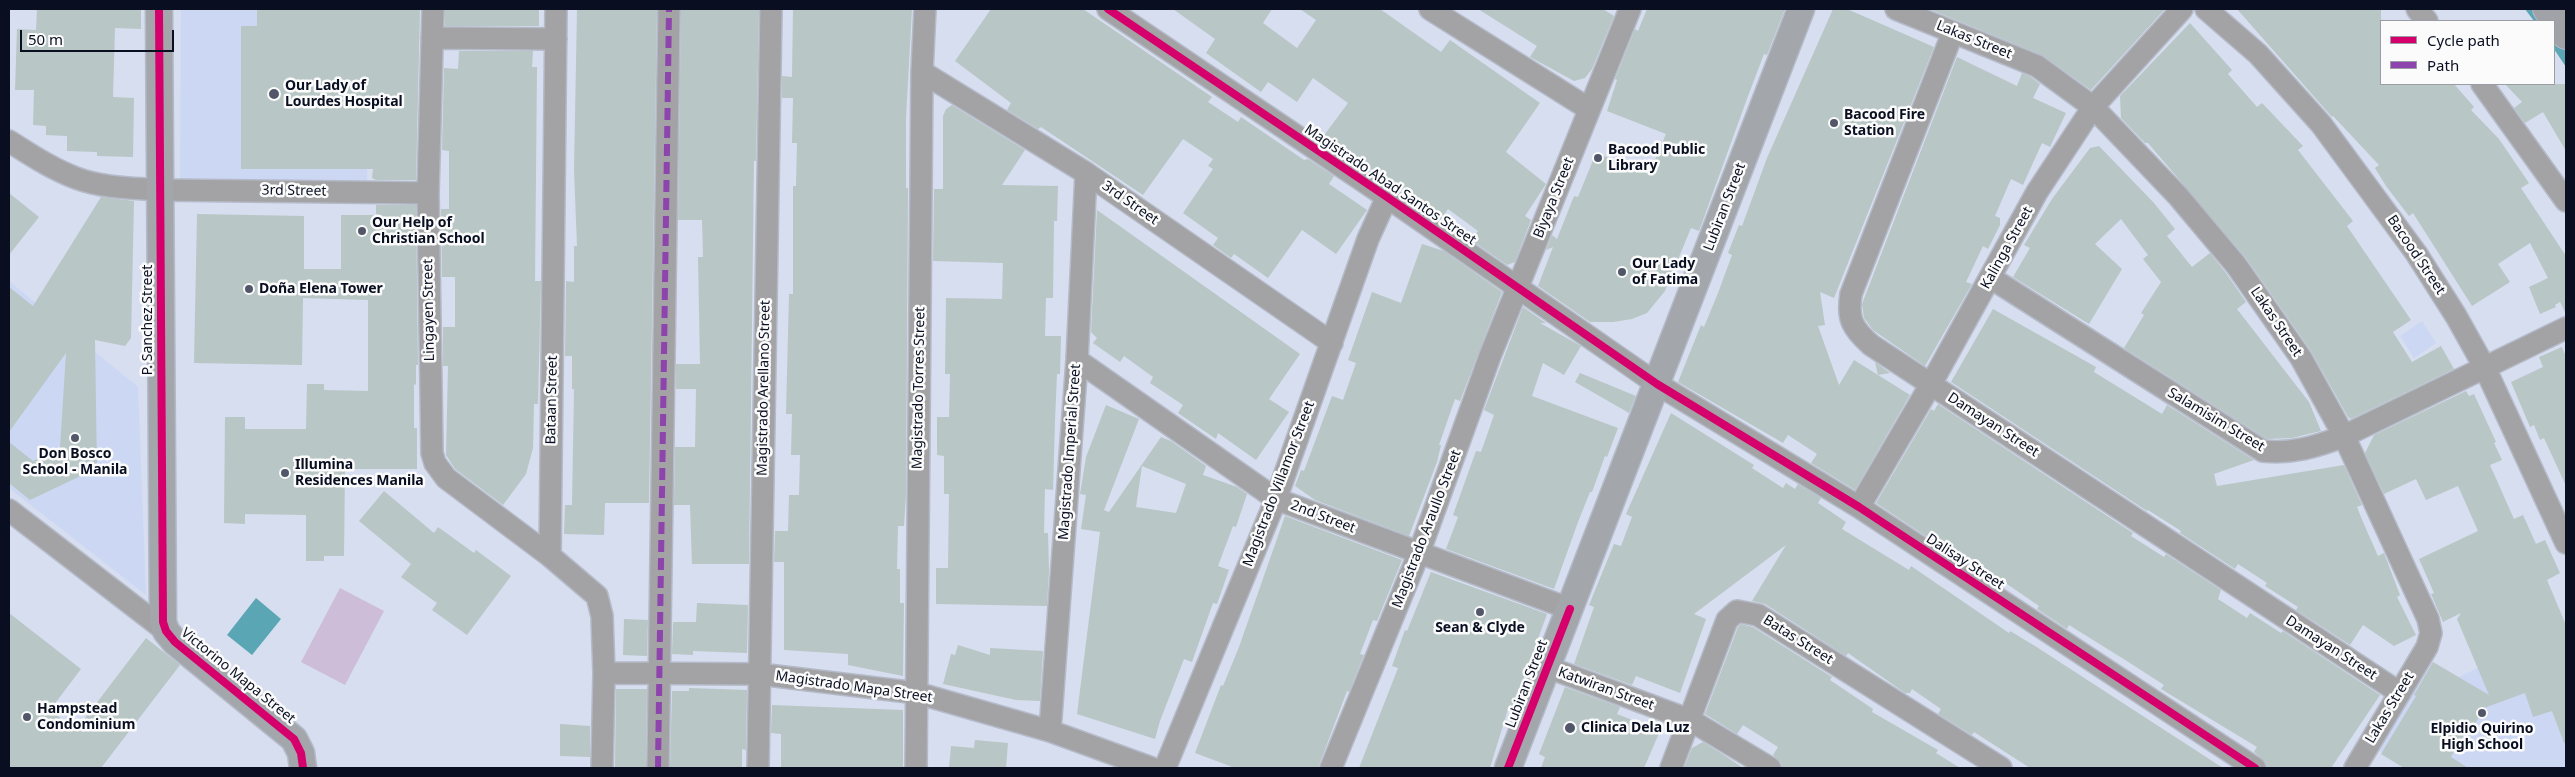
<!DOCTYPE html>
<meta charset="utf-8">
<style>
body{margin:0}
#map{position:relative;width:2575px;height:777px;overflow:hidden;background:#d6def0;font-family:"Noto Sans",sans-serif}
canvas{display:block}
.frame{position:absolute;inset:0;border:10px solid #090f21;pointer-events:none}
.legend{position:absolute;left:2380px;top:20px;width:175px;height:65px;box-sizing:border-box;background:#fbfbfb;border:1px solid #9a9da4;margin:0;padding:6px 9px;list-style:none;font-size:15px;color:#090f21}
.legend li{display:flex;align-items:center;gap:10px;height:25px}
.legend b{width:25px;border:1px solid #9a9da4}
.scale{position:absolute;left:20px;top:30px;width:154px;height:22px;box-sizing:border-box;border:2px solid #090f21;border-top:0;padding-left:6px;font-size:15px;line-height:18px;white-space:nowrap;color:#090f21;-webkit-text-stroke:4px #fbfbfb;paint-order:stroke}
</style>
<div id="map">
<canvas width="2575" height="777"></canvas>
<div class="frame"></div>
<ul class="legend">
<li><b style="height:6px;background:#d6006c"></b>Cycle path</li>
<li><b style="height:6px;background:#8e44ad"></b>Path</li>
</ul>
<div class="scale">50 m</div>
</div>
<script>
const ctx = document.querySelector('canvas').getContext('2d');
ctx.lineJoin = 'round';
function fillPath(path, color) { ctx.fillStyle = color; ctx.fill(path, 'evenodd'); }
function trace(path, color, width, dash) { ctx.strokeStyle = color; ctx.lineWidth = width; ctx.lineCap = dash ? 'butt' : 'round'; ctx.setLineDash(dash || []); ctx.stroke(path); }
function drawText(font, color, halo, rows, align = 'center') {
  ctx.font = font + ' "Noto Sans",sans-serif'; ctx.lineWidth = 5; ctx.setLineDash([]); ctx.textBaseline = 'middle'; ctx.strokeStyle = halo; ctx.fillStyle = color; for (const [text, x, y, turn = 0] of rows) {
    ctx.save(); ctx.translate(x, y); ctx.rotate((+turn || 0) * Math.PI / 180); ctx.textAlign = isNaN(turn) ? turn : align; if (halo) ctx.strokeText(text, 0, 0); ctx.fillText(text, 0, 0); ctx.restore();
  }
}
const built = new Path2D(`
 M181 9H370L367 181 180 179Z
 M9 281 138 387 146 595 9 488Z
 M2422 321 2436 343 2414 358 2400 336Z
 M2566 637V768H2406L2377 749 2430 661 2459 677 2480 667Z`);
const green = new Path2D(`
 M340 588 384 611 345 685 301 662Z`);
const water = new Path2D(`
 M2525 9H2566V67L2554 49V21H2534Z
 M256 598 281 619 252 655 227 635Z`);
const building = new Path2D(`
 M37 9H141V29L115 28 113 97 134 98 133 157 97 156V152L67 151V136L46 135V126L33 125 34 90H15L17 29 36 30Z
 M257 9H420L416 180H376L372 178 373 169H241V26H257Z
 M445 9H539V26H445Z
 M577 9H657L649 503H605L604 535 564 534 565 505H572L574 389H572V356H565L566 281 574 282V246H577L574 170Z
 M681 9H759L756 161H754L749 564H692L690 505H674L675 447H695L696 389H676V364H700L698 257H703L702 220H678Z
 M793 9H912L906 118V188H908L906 495 904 526H898L897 569H900V603H904L903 676 848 665V654L784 650V562H774L775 531H788L789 495H799L800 455H791L792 414H786L789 294H793V186H796L797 143H792L793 98H782V76L792 77Z
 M991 9H1083L1212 97 1208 102 1238 122 1241 117 1304 160 1308 159 1334 176 1329 184 1367 210 1336 254 1302 230 1268 278 1234 254 1231 258 1213 245 1218 238 1183 213 1213 169 1208 166 1213 159 1183 139 1143 195 1041 127 1038 129 1007 110 1011 103 955 61Z
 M1173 9H1272L1263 23 1297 48 1316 20 1300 9H1380L1441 52 1450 40 1540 103 1506 152 1546 184 1525 216 1531 220 1515 262 1507 265 1471 240 1478 231 1448 209 1441 219 1350 154 1348 156 1322 138 1348 103 1313 78 1297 102 1268 82 1261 92 1206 53 1215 39Z
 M1478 9H1603L1614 16 1592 69 1585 78 1574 81 1530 57 1537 46Z
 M1647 9H1785L1767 55 1764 54 1748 96 1699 231 1691 228 1665 291 1647 313 1632 319 1613 322H1590L1538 286 1553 247 1546 250 1552 235 1557 239 1574 196 1578 197 1596 153 1649 174 1666 134 1607 111 1617 80 1615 79 1635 29 1638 31Z
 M1833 9H1847L1934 47 1834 298 1820 292 1825 325 1818 326 1839 385 1854 360 1878 375 1875 362 1890 373 1878 375 1910 395 1855 490 1811 463 1817 454 1788 435 1783 443 1678 382 1701 325 1704 327 1718 293 1732 255 1728 253 1739 225 1742 226 1767 158Z
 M1929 9H2165L2091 90 2042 55Z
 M2237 9H2381V84H2454L2474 107 2471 110 2499 139 2529 183 2521 188 2566 256V314L2560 302 2555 305 2556 307 2540 314 2529 287 2548 278 2530 243 2498 264 2510 282 2472 306 2413 213 2409 216 2386 186 2375 168 2379 165 2333 116 2332 117Z
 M2190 23 2232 70 2228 74 2257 107 2262 103 2303 146 2298 150 2353 221 2347 226 2411 320 2393 332 2412 362 2441 346 2454 369 2351 419 2348 417 2311 351 2246 258 2148 143H2145L2121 118 2120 96Z
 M459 51H533L532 67H537L535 281H541L538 404H534L533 448 526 474 503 505 455 469 446 455 448 366H443V327H455V277H442L441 209H449V151L442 150 444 68 458 69Z
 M1957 57 2017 86 2022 73 2031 77 2040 84 2033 98 2066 113 2050 147 2042 143 2023 185 2011 179 1995 216 2000 218V225L1988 249 1983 246 1966 282 1972 284 1925 366 1873 330 1864 318 1862 304Z
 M2505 84H2566V151L2543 112 2525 123 2514 108 2522 102Z
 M952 105 1025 150 1002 185 1058 186 1057 221H1054L1053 298H1046L1045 336H1061L1060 374H1057L1055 420 1053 490 1045 489 1044 533H1048L1049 570 1047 606 936 604V568H948L949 494H944V456L937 455V417H949L950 374H945L946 298 1002 299 1003 263 933 261 934 189H943V116L946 109Z
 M2099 146 2154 203 2175 229 2167 236 2192 267 2210 253 2226 273 2246 302 2237 309 2309 402 2321 431 2292 438 2267 439 2124 348 2144 315 2141 313 2161 282 2143 259 2148 255 2121 219 2095 244 2122 269 2089 324 2013 277 2030 248 2024 245 2052 199 2090 148Z
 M9 193 39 217 9 255Z
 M101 197 134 201 131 338 125 346 95 340 97 471H91L30 500 9 483V442L33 461 60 448 66 353 9 432V287L33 306Z
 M376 205H416L418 365H416V385L414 384V428H417V469H345L344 556H324V561H306V515L245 514V524L224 523 225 417H245V429H306L307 384H324V390L368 391V300L303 298 302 365 194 363 197 214 304 216V269H341V215H376Z
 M1097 210 1300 354 1269 399 1289 412 1256 460 1218 433 1216 439 1178 413 1183 405 1150 383 1153 377 1124 356 1120 362 1093 343 1097 338 1091 332Z
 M1422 244 1444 251 1502 292 1460 401 1455 399 1439 445H1441L1437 462 1409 536 1315 500 1295 486 1301 470 1304 471 1332 396 1343 400 1356 363 1348 360 1372 292 1401 303Z
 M1523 307 1546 323H1540L1581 346 1564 375 1543 363 1532 396 1618 428 1607 457 1605 456 1592 492H1590L1578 522 1554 589 1446 549 1458 517 1453 515 1476 451 1481 452 1494 415 1484 410Z
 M1993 309 2096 367 2094 372 2162 414 2167 405 2254 460 2214 474 2217 486 2344 465 2362 505 2357 507 2363 522 2378 556 2384 553 2400 595 2397 597 2416 635 2394 646 2363 625 2350 645 2296 610 2298 607 2265 586 2267 583 2238 564 2235 569 2180 533 2181 531 2148 510 2147 511 1951 382Z
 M2562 347 2566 357V486L2544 438 2540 440 2534 425 2530 427 2511 382 2543 367 2539 357Z
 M1580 373 1636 396 1629 413 1575 382Z
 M2466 391 2469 396 2474 394 2496 442 2494 443 2502 460 2490 465 2514 519 2523 515 2536 544 2545 540 2560 573 2547 580 2566 625V743H2564L2552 711 2533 717 2525 693 2484 708 2472 729 2469 727 2451 757 2468 768H2404L2381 754 2416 696 2414 695 2433 662 2489 695 2457 619 2461 613 2443 622 2431 594 2434 593 2419 559 2478 531 2458 486 2426 500 2416 479 2384 494 2365 453 2374 435Z
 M1938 404 2133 533 2131 536 2164 557 2166 554 2221 590 2218 599 2247 618 2250 613 2281 633 2283 631 2380 695 2331 768H2267L2266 762 2254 752 2257 747 2161 689 2164 685 2130 663 2069 625 2067 629 2037 609 2039 606 1978 564 1942 542 1939 545 1876 503 1931 409 1934 411Z
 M1106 405 1139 419 1104 510 1109 512 1161 437 1171 441 1206 466 1203 475 1237 487 1247 494 1236 527 1233 526 1218 566 1229 570 1217 604 1213 603 1192 662 1184 659 1160 721 1155 739 1077 714 1100 532 1081 529 1086 495 1080 494 1086 457ZM1142 466 1186 484 1176 513 1136 507Z
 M1671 413 1754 465 1752 468 1783 488 1786 483 1795 489 1798 484 1821 498 1818 503 1846 522 1842 529 1909 570 1911 566 2009 633 2010 631 2035 646 2223 768H2030L1974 732 1972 735 1938 714 1941 709 1912 689 1910 693H1905L1848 653 1846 656 1765 604 1752 601 1786 545 1694 614 1706 619 1680 693 1636 676 1632 685 1574 664 1594 607 1589 605 1614 544 1621 546 1632 517 1626 514Z
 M384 491 434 533 438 527 474 553 476 550 511 576 467 635 432 610 437 603 401 577 411 564 359 521Z
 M1285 516 1402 560 1377 621 1373 620 1360 654 1364 655 1349 692 1347 691 1318 768H1235L1195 753 1221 685 1223 686 1239 647Z
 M1431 572 1547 614 1526 672 1511 710 1508 709 1490 768H1359L1398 668 1392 666 1405 630 1407 631Z
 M697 603 748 605 747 653 693 651V655L672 654 673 622H696Z
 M9 613 81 669 50 710 76 730 146 638 180 665 101 768H9Z
 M624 619 648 620 647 656 623 655Z
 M1741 624 1753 627 1832 677 1830 680 1873 709 1872 712 1938 750 1936 753 1960 768H1782L1781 762 1773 755 1778 747 1743 725 1737 734 1705 714 1738 627Z
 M958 645 990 655V648L1043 651 1040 701 1016 700 943 684 951 654 955 655Z
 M1565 687 1620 707 1617 714 1660 731 1644 768H1541L1545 757 1539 754Z
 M689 688 747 690 746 750 742 749V768H670L672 691H689Z
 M616 689H647L646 768H615Z
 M772 705 903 710V768H781V734L771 733Z
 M560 724 590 726V757L560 756Z
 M975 740 1008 743 1006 768H949L951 746 974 748Z
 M1703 742 1724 755 1743 768H1684L1692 748Z`);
const minor = new Path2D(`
 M433 9 428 193 432 453 435 463 446 478 550 556 597 596 602 616 604 673 602 768
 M1108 9 1387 197 1657 384 1859 507 2255 768
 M1430 9 1589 109
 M1896 9 2037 66 2093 107 2178 196 2236 265 2301 358 2344 436 2428 619 2431 633 2427 647 2355 768
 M2206 9 2258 54 2321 124 2416 253 2456 316 2485 368 2566 543
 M2417 9 2427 21
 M1953 32 1851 294C1847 319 1852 328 1871 345L2400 693
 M432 38 556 39
 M922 72 1086 173 1332 343
 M2482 84 2566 201
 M9 141C31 155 52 169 76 178 102 188 133 188 160 190L428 193
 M1991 278 2263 451C2292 454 2316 447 2344 436L2566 328
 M1077 360 1276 499 1570 609
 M1859 507 1931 384 2037 192 2093 107 2182 9
 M9 510 166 631
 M550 556 556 9
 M1547 667 1690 720 1770 768
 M604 673 759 674 917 693 1050 731 1152 768
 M1050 731 1077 360 1086 173
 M658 768 669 9
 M758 768 771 9
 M916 768 922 72 925 9
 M1165 768 1276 499 1368 239 1387 197
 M1331 768 1419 553 1490 356 1630 9
 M1671 768 1727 620 1737 611 1758 615 2001 768`);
const major = new Path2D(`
 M159 9 163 622 166 631 175 642 294 739 301 753 303 768
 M1508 768 1801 9`);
const highway = new Path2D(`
 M2547 9 2566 35`);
const quiet = new Path2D(`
 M658 768 669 9`);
const cycleway = new Path2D(`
 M159 9 163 622 166 631 175 642 294 739 301 753 303 768
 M1108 9 1387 197 1657 384 1859 507 2255 768
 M1508 768 1570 609`);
const markers = [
 [274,94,6,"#515769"],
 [1834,123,5,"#515769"],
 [1598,158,5,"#515769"],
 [362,231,5,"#515769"],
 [1622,272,5,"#515769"],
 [249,289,5,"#515769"],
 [75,438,5,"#515769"],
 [285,473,5,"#515769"],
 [1480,612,5,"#515769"],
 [2482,713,5,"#515769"],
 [27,717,5,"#515769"],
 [1570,728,6,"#515769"]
];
const streetNames = [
 ["Lakas Street",1974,40,22],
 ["Magistrado Abad Santos Street",1390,185,34],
 ["3rd Street",294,191,1],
 ["Biyaya Street",1554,198,-68],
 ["3rd Street",1130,203,35],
 ["Lubiran Street",1725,207,-69],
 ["Kalinga Street",2007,248,-61],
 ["Bacood Street",2416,255,56],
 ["Lingayen Street",429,310,-91],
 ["P. Sanchez Street",148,320,-90],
 ["Lakas Street",2276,322,56],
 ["Magistrado Arellano Street",764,388,-89],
 ["Magistrado Torres Street",919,388,-89],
 ["Bataan Street",552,400,-89],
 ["Salamisim Street",2216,420,31],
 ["Damayan Street",1993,425,33],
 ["Magistrado Imperial Street",1070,452,-86],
 ["Magistrado Villamor Street",1279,484,-69],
 ["2nd Street",1323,517,21],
 ["Magistrado Araullo Street",1427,529,-69],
 ["Dalisay Street",1965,562,33],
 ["Batas Street",1798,640,32],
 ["Damayan Street",2331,648,33],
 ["Victorino Mapa Street",238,676,39],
 ["Lubiran Street",1527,684,-69],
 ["Magistrado Mapa Street",854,687,8],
 ["Katwiran Street",1606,689,20],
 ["Lakas Street",2390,708,-59]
];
const poiNames = [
 ["Our Lady of",285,86],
 ["Lourdes Hospital",285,102],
 ["Bacood Fire",1844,115],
 ["Station",1844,131],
 ["Bacood Public",1608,150],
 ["Library",1608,166],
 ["Our Help of",372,223],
 ["Christian School",372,239],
 ["Our Lady",1632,264],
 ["of Fatima",1632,280],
 ["Doña Elena Tower",259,289],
 ["Don Bosco",75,454,"center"],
 ["School - Manila",75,470,"center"],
 ["Illumina",295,465],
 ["Residences Manila",295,481],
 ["Sean & Clyde",1480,628,"center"],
 ["Hampstead",37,709],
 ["Condominium",37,725],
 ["Clinica Dela Luz",1581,728],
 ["Elpidio Quirino",2482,729,"center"],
 ["High School",2482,745,"center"]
];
fillPath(built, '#ccd7f3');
fillPath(green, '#cebdd8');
fillPath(water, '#5ba6b4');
fillPath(building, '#b8c6c5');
trace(minor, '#b4bac8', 24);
trace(major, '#b4bac8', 29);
trace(highway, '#b4bac8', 30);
trace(minor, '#a3a2a4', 21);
trace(major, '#a3a7ab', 26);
trace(highway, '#a0a2a8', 28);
trace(quiet, '#8e44ad', 6, [12, 6]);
trace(cycleway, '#d6006c', 8);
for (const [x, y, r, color] of markers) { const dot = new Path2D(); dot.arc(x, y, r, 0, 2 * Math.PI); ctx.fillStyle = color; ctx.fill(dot); trace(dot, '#fbfbfb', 2); }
drawText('14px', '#090f21', '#fbfbfb', streetNames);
drawText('bold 14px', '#090f21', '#fbfbfb', poiNames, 'left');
</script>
